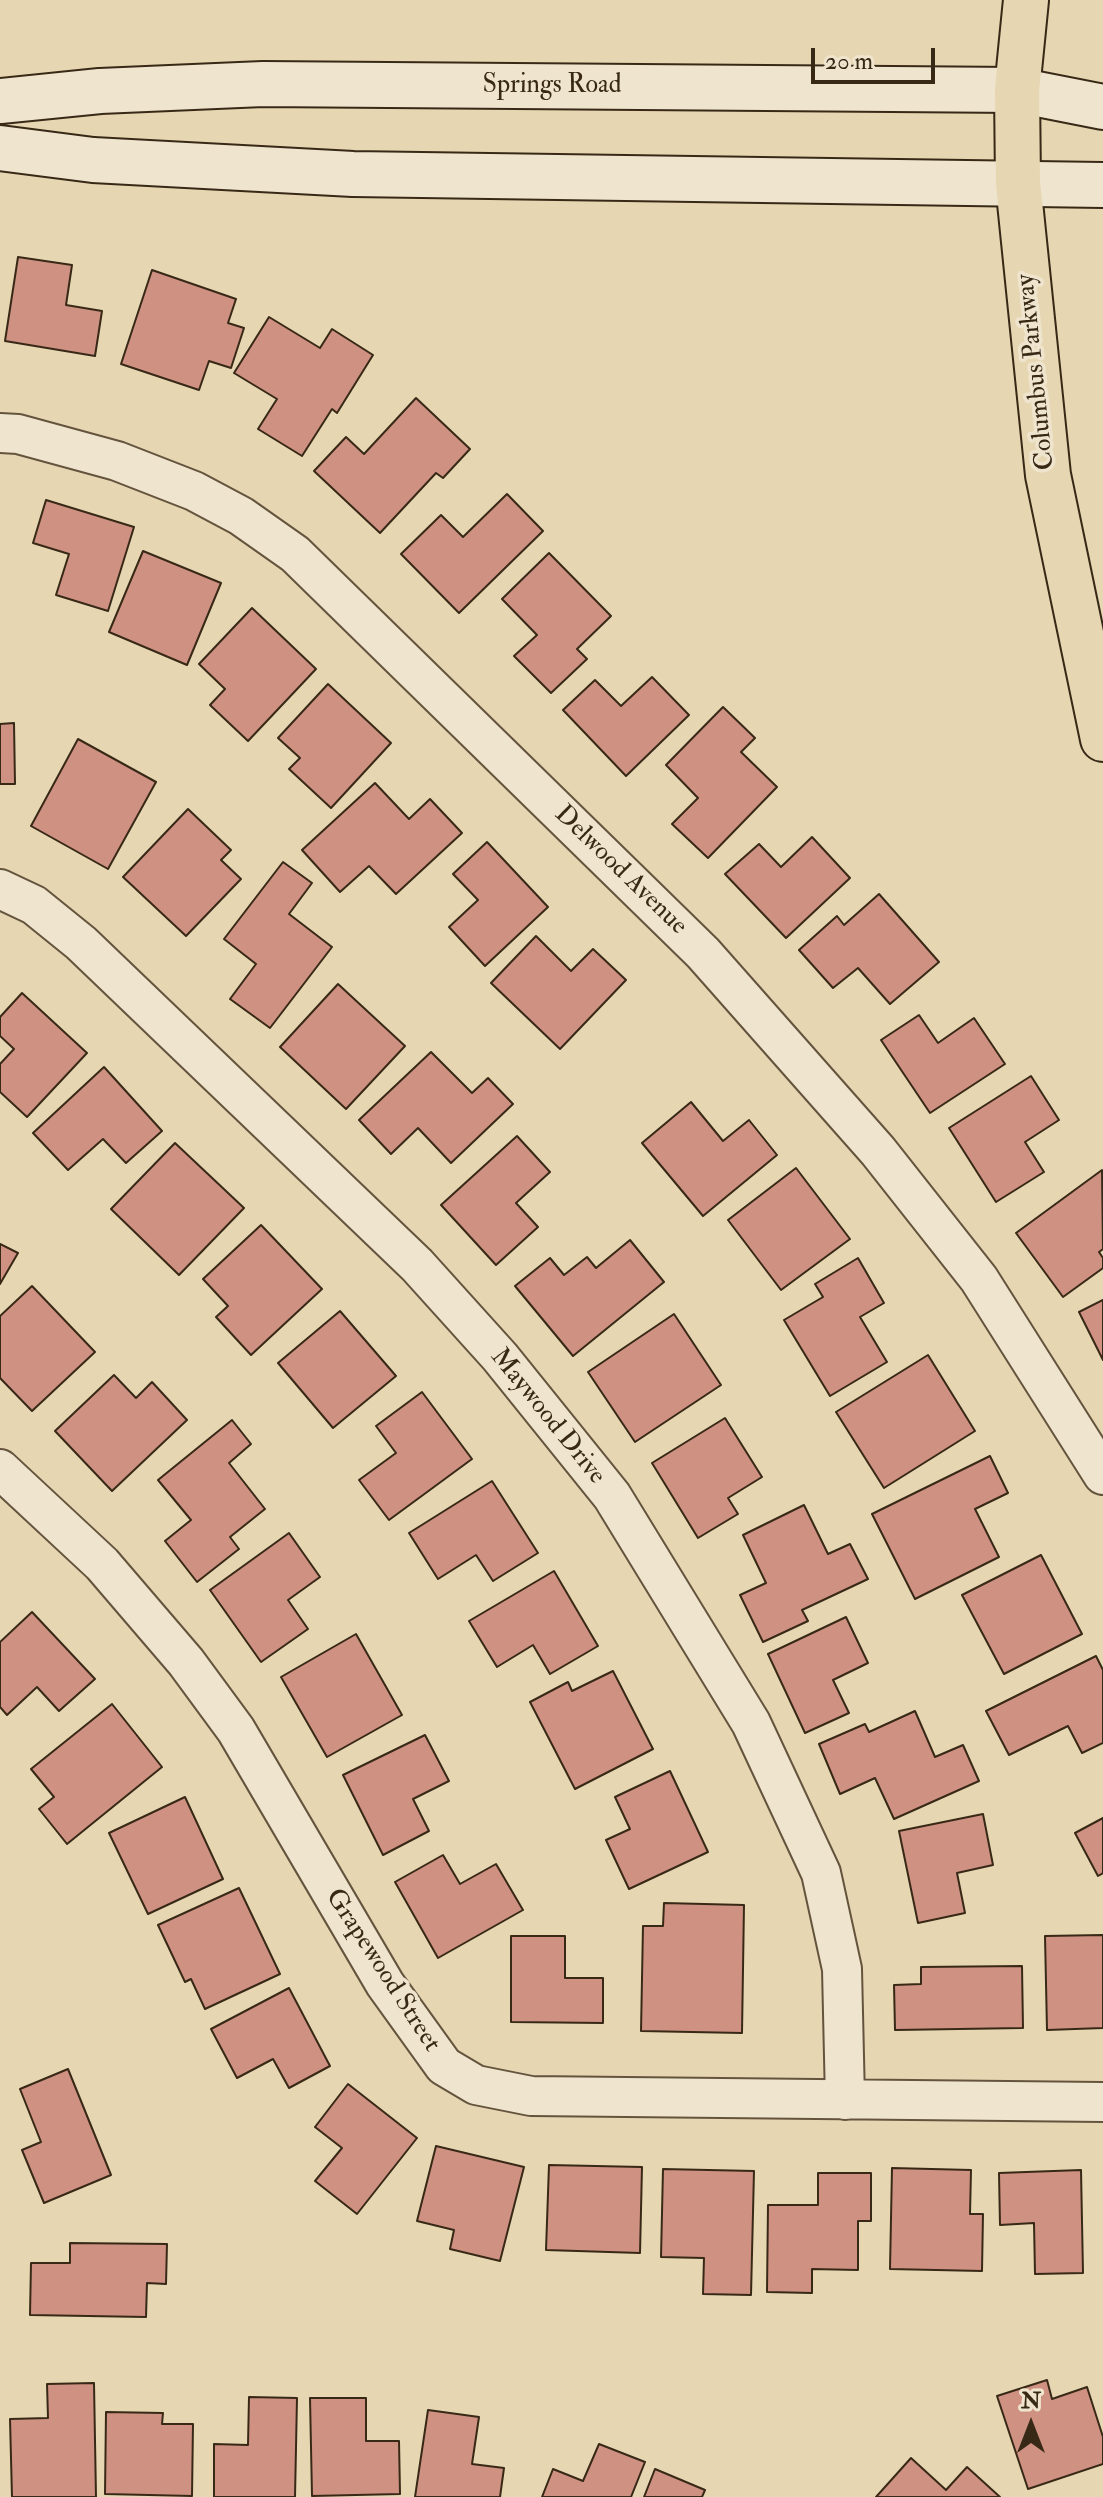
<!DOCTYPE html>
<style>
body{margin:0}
#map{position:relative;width:1103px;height:2497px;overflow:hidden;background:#e6d6b2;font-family:"IM FELL Double Pica",serif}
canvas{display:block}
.north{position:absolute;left:991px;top:2385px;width:80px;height:80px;-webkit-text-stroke:6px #efe4cd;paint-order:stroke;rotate:0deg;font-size:22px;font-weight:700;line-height:32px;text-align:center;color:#382917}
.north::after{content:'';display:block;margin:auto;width:28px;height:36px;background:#382917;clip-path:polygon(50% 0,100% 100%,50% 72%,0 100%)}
.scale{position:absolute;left:811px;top:48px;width:124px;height:36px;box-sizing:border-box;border:4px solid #382917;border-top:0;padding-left:10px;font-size:24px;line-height:28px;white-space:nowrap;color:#382917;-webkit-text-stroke:6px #efe4cd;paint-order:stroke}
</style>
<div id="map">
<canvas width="1103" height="2497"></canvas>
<div class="north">N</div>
<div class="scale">20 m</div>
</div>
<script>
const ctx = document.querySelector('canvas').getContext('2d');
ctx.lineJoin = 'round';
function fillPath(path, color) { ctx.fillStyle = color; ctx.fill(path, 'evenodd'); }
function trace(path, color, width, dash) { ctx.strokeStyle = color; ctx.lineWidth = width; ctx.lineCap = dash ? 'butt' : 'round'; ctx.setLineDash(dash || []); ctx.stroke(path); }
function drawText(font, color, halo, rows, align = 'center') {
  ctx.font = font + ' "IM FELL Double Pica",serif'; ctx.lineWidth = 7; ctx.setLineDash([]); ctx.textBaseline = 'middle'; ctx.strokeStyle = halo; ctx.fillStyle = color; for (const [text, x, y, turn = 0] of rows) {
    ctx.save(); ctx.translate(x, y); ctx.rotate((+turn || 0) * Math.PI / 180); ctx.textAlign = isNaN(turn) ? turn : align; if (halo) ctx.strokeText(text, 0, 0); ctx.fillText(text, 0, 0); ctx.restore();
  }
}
const building = new Path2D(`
 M18 257 72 265 66 305 102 311 95 356 5 341Z
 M152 270 236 299 228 323 244 328 231 368 209 361 199 390 121 364Z
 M269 317 320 348 332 329 373 355 337 413 332 409 302 456 258 429 277 399 234 373Z
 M416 398 470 449 443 478 436 473 380 533 314 471 346 437 364 454Z
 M507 494 543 531 459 613 401 554 441 515 463 537Z
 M46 500 134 527 108 611 56 595 69 554 33 543Z
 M143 551 221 583 187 665 109 632Z
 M549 553 611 616 577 649 587 659 551 693 514 656 537 635 502 599Z
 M252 608 316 669 248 741 210 705 225 689 199 664Z
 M652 677 689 715 626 776 563 710 595 680 621 706Z
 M328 684 391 743 331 808 289 769 300 758 278 738Z
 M723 707 755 738 741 752 777 787 708 858 672 824 698 798 666 765Z
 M14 723 15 784H0V724Z
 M78 739 156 782 108 869 31 826Z
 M375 783 409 819 430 799 462 833 396 894 369 866 340 892 302 850Z
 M188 809 231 850 221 860 241 879 186 936 123 877Z
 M812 837 850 878 786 938 725 874 759 844 781 867Z
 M487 842 548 907 485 966 449 927 478 900 453 874Z
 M283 862 312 883 289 914 332 947 270 1028 230 999 256 964 224 939Z
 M879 894 939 962 890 1004 858 968 833 988 799 950 837 916 844 925Z
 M536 936 571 971 593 949 626 980 560 1049 491 983Z
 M338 984 405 1046 346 1109 280 1047Z
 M22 993 87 1053 27 1117 0 1092V1064L14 1049 0 1036V1017Z
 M919 1015 938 1043 974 1018 1005 1064 930 1113 881 1040Z
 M431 1052 472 1093 488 1078 513 1104 451 1163 418 1128 391 1154 359 1120Z
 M104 1067 162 1131 126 1163 103 1139 68 1170 33 1133Z
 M1031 1076 1059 1120 1025 1142 1044 1172 996 1202 949 1128Z
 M691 1102 723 1141 749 1120 777 1155 703 1216 642 1143Z
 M517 1136 550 1172 516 1203 538 1227 496 1265 441 1205Z
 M175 1143 244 1208 179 1275 111 1209Z
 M796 1168 850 1239 781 1290 728 1220Z
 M1102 1170 1103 1249 1099 1252 1103 1258V1268L1063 1297 1016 1233Z
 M261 1225 322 1289 251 1355 216 1317 228 1306 203 1279Z
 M630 1240 664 1282 573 1356 515 1286 550 1258 564 1275 587 1257 596 1268Z
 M0 1244 18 1253 0 1284Z
 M858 1258 884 1303 860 1317 887 1362 830 1396 784 1320 823 1297 815 1284Z
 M32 1286 95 1352 32 1411 0 1378V1316Z
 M1103 1300V1360L1079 1312Z
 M340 1311 396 1376 333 1428 278 1363Z
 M674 1314 721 1385 635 1442 588 1372Z
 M928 1355 975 1431 884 1488 836 1412Z
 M114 1375 136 1398 152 1382 187 1420 112 1491 55 1431Z
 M422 1392 472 1459 389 1520 359 1480 396 1453 376 1426Z
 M725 1418 762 1477 728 1498 738 1514 698 1538 652 1463Z
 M232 1420 251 1444 229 1463 265 1509 230 1537 239 1549 197 1582 165 1541 191 1520 158 1480Z
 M990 1456 1008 1493 975 1509 999 1557 915 1599 872 1514Z
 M492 1481 538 1553 493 1581 476 1555 438 1579 409 1533Z
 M804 1505 828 1554 850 1544 868 1579 802 1610 808 1621 763 1642 740 1595 766 1583 743 1535Z
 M289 1533 320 1577 288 1600 308 1629 261 1662 210 1590Z
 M1041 1555 1082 1634 1004 1674 962 1595Z
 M554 1571 598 1646 550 1674 533 1645 497 1667 469 1621Z
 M32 1612 95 1679 59 1711 37 1687 7 1715 0 1707V1642Z
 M846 1617 868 1663 833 1680 849 1713 805 1733 768 1654Z
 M356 1634 402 1715 327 1757 281 1677Z
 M1096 1656 1103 1670V1743L1082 1753 1068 1726 1009 1755 986 1711Z
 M613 1671 653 1749 575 1789 530 1702 568 1682 572 1691Z
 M112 1704 162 1767 67 1844 39 1809 54 1797 31 1769Z
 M915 1711 935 1757 963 1745 979 1781 894 1819 875 1778 840 1794 819 1744 865 1724 869 1732Z
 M425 1735 449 1781 413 1799 429 1831 383 1855 343 1775Z
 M670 1771 708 1852 629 1889 606 1840 630 1829 615 1797Z
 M185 1797 223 1879 148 1914 109 1833Z
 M983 1814 993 1865 957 1873 965 1913 918 1923 899 1831Z
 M1103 1818V1873L1098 1876 1075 1833Z
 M443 1855 460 1884 496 1864 523 1910 438 1958 395 1882Z
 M239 1888 280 1974 205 2009 191 1979 185 1982 158 1925Z
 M664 1903 744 1905 742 2033 641 2031 643 1926H663Z
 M1103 1935V2028L1047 2030 1045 1936Z
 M511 1936H565V1978H603V2023L511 2022Z
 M1022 1966 1023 2028 895 2030 894 1985 921 1984V1967Z
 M289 1988 330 2066 289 2088 273 2059 237 2078 211 2029Z
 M68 2069 111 2175 44 2203 22 2150 41 2142 20 2089Z
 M348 2084 417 2138 357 2214 315 2181 342 2148 315 2127Z
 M436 2146 524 2167 500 2261 450 2249 454 2230 417 2221Z
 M549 2165 642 2167 640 2253 546 2250Z
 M892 2168 971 2170 970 2214H983L982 2271 890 2269Z
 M663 2169 754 2171 751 2295 703 2294 704 2258 661 2257Z
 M1081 2170 1083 2273 1035 2274 1034 2223 1000 2225 999 2173Z
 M818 2173H871V2221H858V2270L812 2269V2293L767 2292 768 2205H818Z
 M70 2243 167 2244 166 2284 147 2283 146 2317 30 2315 31 2263H70Z
 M1047 2380 1052 2399 1087 2387 1103 2437V2464L1028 2489 997 2396Z
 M94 2383 96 2497H12L10 2419 48 2418 47 2384Z
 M249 2397 297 2398 295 2497H214V2444L248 2445Z
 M310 2398H366V2441H399L400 2494 312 2496Z
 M428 2410 479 2417 472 2464 504 2468 500 2497H415Z
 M106 2412 163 2413 162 2424H193L192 2496 105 2494Z
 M599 2444 645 2462 631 2497H542L553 2469 583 2481Z
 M911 2458 946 2490 967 2467 1000 2497H876Z
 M655 2469 705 2490 702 2497H644Z`);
const street = new Path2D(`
 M0 433 18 434 117 461 194 491 241 516 295 554 703 953 878 1151 979 1279 1103 1475
 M0 889 34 905 81 943 417 1265 500 1357 612 1496 751 1723 821 1873 842 1969 845 2100
 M0 1469 102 1564 186 1662 236 1730 385 1984 444 2066 476 2085 531 2096 1103 2102`);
const secondary = new Path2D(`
 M0 101 100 91 263 84 1017 90 1103 107
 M0 148 93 160 353 174 1103 185`);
const primary = new Path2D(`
 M1026 0 1017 90 1018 183 1048 475 1103 739`);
const streetNames = [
 ["Springs Road",552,86],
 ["Columbus Parkway",1037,372,-96],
 ["Delwood Avenue",620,871,44],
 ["Maywood Drive",547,1417,51],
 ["Grapewood Street",382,1971,57]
];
fillPath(building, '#cf9182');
trace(building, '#382917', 2);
trace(street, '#64543e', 42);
trace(secondary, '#382917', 48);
trace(primary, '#382917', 48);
trace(street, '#efe4cd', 38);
trace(secondary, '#efe4cd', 44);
trace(primary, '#e6d6b2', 44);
drawText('26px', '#382917', '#efe4cd', streetNames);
</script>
